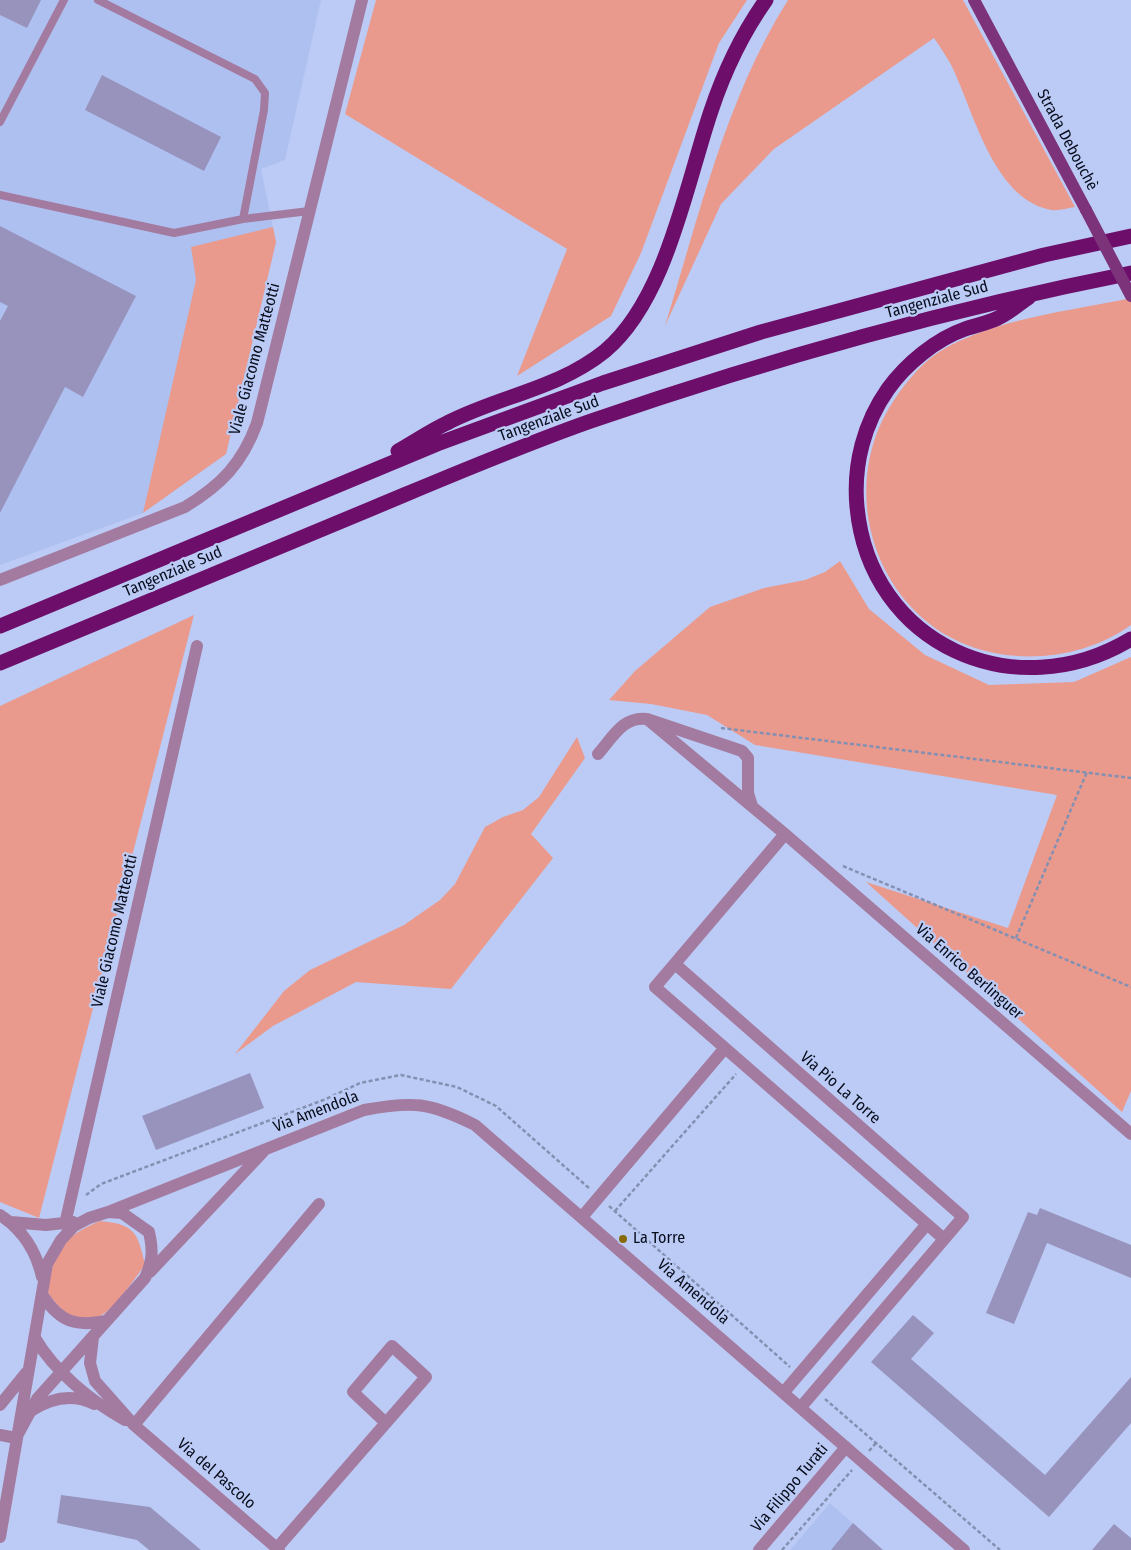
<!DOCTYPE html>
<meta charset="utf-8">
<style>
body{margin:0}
canvas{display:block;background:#bbcbf5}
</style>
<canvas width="1131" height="1550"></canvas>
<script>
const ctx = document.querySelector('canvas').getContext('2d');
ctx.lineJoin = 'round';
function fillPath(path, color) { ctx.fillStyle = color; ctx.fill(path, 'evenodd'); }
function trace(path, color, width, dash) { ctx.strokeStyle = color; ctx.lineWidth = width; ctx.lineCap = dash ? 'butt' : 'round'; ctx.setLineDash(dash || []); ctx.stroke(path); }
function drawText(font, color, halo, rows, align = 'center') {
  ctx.font = font + ' "Fira Sans Condensed",sans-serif'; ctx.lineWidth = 4.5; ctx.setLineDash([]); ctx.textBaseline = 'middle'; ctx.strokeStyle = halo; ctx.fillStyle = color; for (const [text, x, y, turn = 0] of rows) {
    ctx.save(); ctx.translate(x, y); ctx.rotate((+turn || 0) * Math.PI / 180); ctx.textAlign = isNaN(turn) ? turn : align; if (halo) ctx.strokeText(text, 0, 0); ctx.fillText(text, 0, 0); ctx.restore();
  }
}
const built = new Path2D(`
 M0 0H321L285 160 261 169 276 242 226 454 143 513 0 565Z
 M830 1503 883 1550H790Z`);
const green = new Path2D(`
 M376 0H747L719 43 641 253 611 316 517 376 567 249 345 114Z
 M788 0H963L1075 207C1068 208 1059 211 1052 210 997 201 976 121 957 78 952 64 942 50 934 38L774 149 721 204 665 326C699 216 726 98 788 0Z
 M273 227 276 242 226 454 143 513 196 280 191 247Z
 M1131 298V625C1073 667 982 668 926 621 864 569 848 477 889 408 902 387 918 366 939 352 992 319 1070 311 1131 298Z
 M840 561 869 609 925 655 989 685 1074 682 1131 657V1091L1122 1112 866 882 1008 928 1057 795 755 745 707 715 651 704 609 700 635 671 710 607 764 588 805 580 825 572Z
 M194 615 39 1218 0 1202V706Z
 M577 737 585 758 531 834 553 858 451 989 356 982 273 1026 235 1054 284 991 310 970 404 925 440 900 455 884 485 827 503 817 523 810 539 797Z
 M100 1221C134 1224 138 1232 145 1265 116 1303 90 1352 48 1293 52 1252 62 1237 100 1221Z`);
const building = new Path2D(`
 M0 0H41L27 28 0 15Z
 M102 75 221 137 204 171 85 110Z
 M0 226 136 296 83 397 65 387 0 513V321L8 306 0 302Z
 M250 1073 264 1108 156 1150 142 1116Z
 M1040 1208 1131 1245V1278L1047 1243 1014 1324 986 1313 1028 1212 1037 1215Z
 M913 1315 934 1333 911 1359 1045 1475 1131 1377V1423L1049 1517 871 1362Z
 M61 1495 150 1507 201 1550H149L137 1540 57 1523Z
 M853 1523 883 1550H831Z
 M1114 1524 1131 1538V1550H1092Z`);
const path = new Path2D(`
 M721 728 1131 778
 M843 866 1131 987
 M1016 938 1087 772
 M86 1195 101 1184 326 1099 360 1083 401 1075 457 1087 496 1106 590 1189
 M609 1206 790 1367
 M615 1211 736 1074
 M825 1399 1000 1550
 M869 1451 876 1443
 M782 1550 852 1470`);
const service = new Path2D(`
 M98 0 255 79 265 93 264 110 243 219 309 211
 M0 122 64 0
 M0 195 174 233 243 219`);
const minor = new Path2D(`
 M0 580 185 507C221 485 242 464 257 423L362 0
 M647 719 785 834 1131 1134
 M598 754C613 737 623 716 647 719L742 751 748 758V793L752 806
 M785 834 655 987 944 1239
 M675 964 963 1217 801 1407
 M108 1212 364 1110C413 1101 429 1102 475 1125L964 1550
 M0 1215C23 1230 36 1250 42 1277
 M582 1217 725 1048
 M11 1222 46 1225 73 1222
 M65 1224 197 646
 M150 1272 263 1152
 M43 1296C60 1322 76 1327 106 1321
 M93 1337 90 1363 95 1381 134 1425 279 1550
 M35 1338C54 1371 92 1402 125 1420
 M784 1392 927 1224
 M0 1405 26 1373
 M31 1411C51 1398 72 1393 94 1404
 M134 1425 319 1204
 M0 1435 16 1438
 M0 1537 47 1264 61 1240 74 1226 89 1218 108 1212 122 1213 149 1232C153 1250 153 1260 145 1278L37 1399 16 1438
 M277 1548 426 1377 392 1346 353 1392 386 1423
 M759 1550 846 1447`);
const primary = new Path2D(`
 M974 0 1086 210`);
const motorway = new Path2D(`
 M1029 297C1019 304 1009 313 998 318 988 323 976 325 965 329 936 339 906 364 888 389 864 423 853 465 857 507 870 645 1015 709 1131 639
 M398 451C414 442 430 431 447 423 499 396 558 389 605 351 666 300 686 185 711 111 724 72 742 34 766 0
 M0 626 437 444 603 383 761 332 1044 255 1131 236
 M0 663C124 611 248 559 373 508 445 478 517 447 591 421 767 360 948 309 1131 273`);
const primaryBridge = new Path2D(`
 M1086 210 1131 296`);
const markers = [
 [623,1239,5,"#886b09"]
];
const streetNames = [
 ["Strada Debouchè",1067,140,62],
 ["Tangenziale Sud",937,300,-15],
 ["Viale Giacomo Matteotti",255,359,-75],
 ["Tangenziale Sud",549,419,-20],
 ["Tangenziale Sud",173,572,-23],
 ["Viale Giacomo Matteotti",115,931,-77],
 ["Via Enrico Berlinguer",969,972,41],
 ["Via Pio La Torre",840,1088,41],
 ["Via Amendola",316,1112,-21],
 ["Via Amendola",693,1292,41],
 ["Via del Pascolo",216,1474,41],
 ["Via Filippo Turati",790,1488,-50]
];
const poiNames = [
 ["La Torre",633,1239]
];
fillPath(built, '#aec0f0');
fillPath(green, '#ea9a8d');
fillPath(building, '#9893bd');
trace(path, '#8490b2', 2.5, [4, 2.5]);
trace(service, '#a47ba0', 8);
trace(minor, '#a47ba0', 12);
trace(primary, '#7d3379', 12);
trace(motorway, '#6d0f6a', 15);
trace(primaryBridge, '#7d3379', 12);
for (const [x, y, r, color] of markers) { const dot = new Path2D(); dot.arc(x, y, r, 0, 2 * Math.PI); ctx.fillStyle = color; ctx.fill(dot); trace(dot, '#bbcbf5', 2); }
drawText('16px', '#080c1b', '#bbcbf5', streetNames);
drawText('16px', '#080c1b', '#bbcbf5', poiNames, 'left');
</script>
